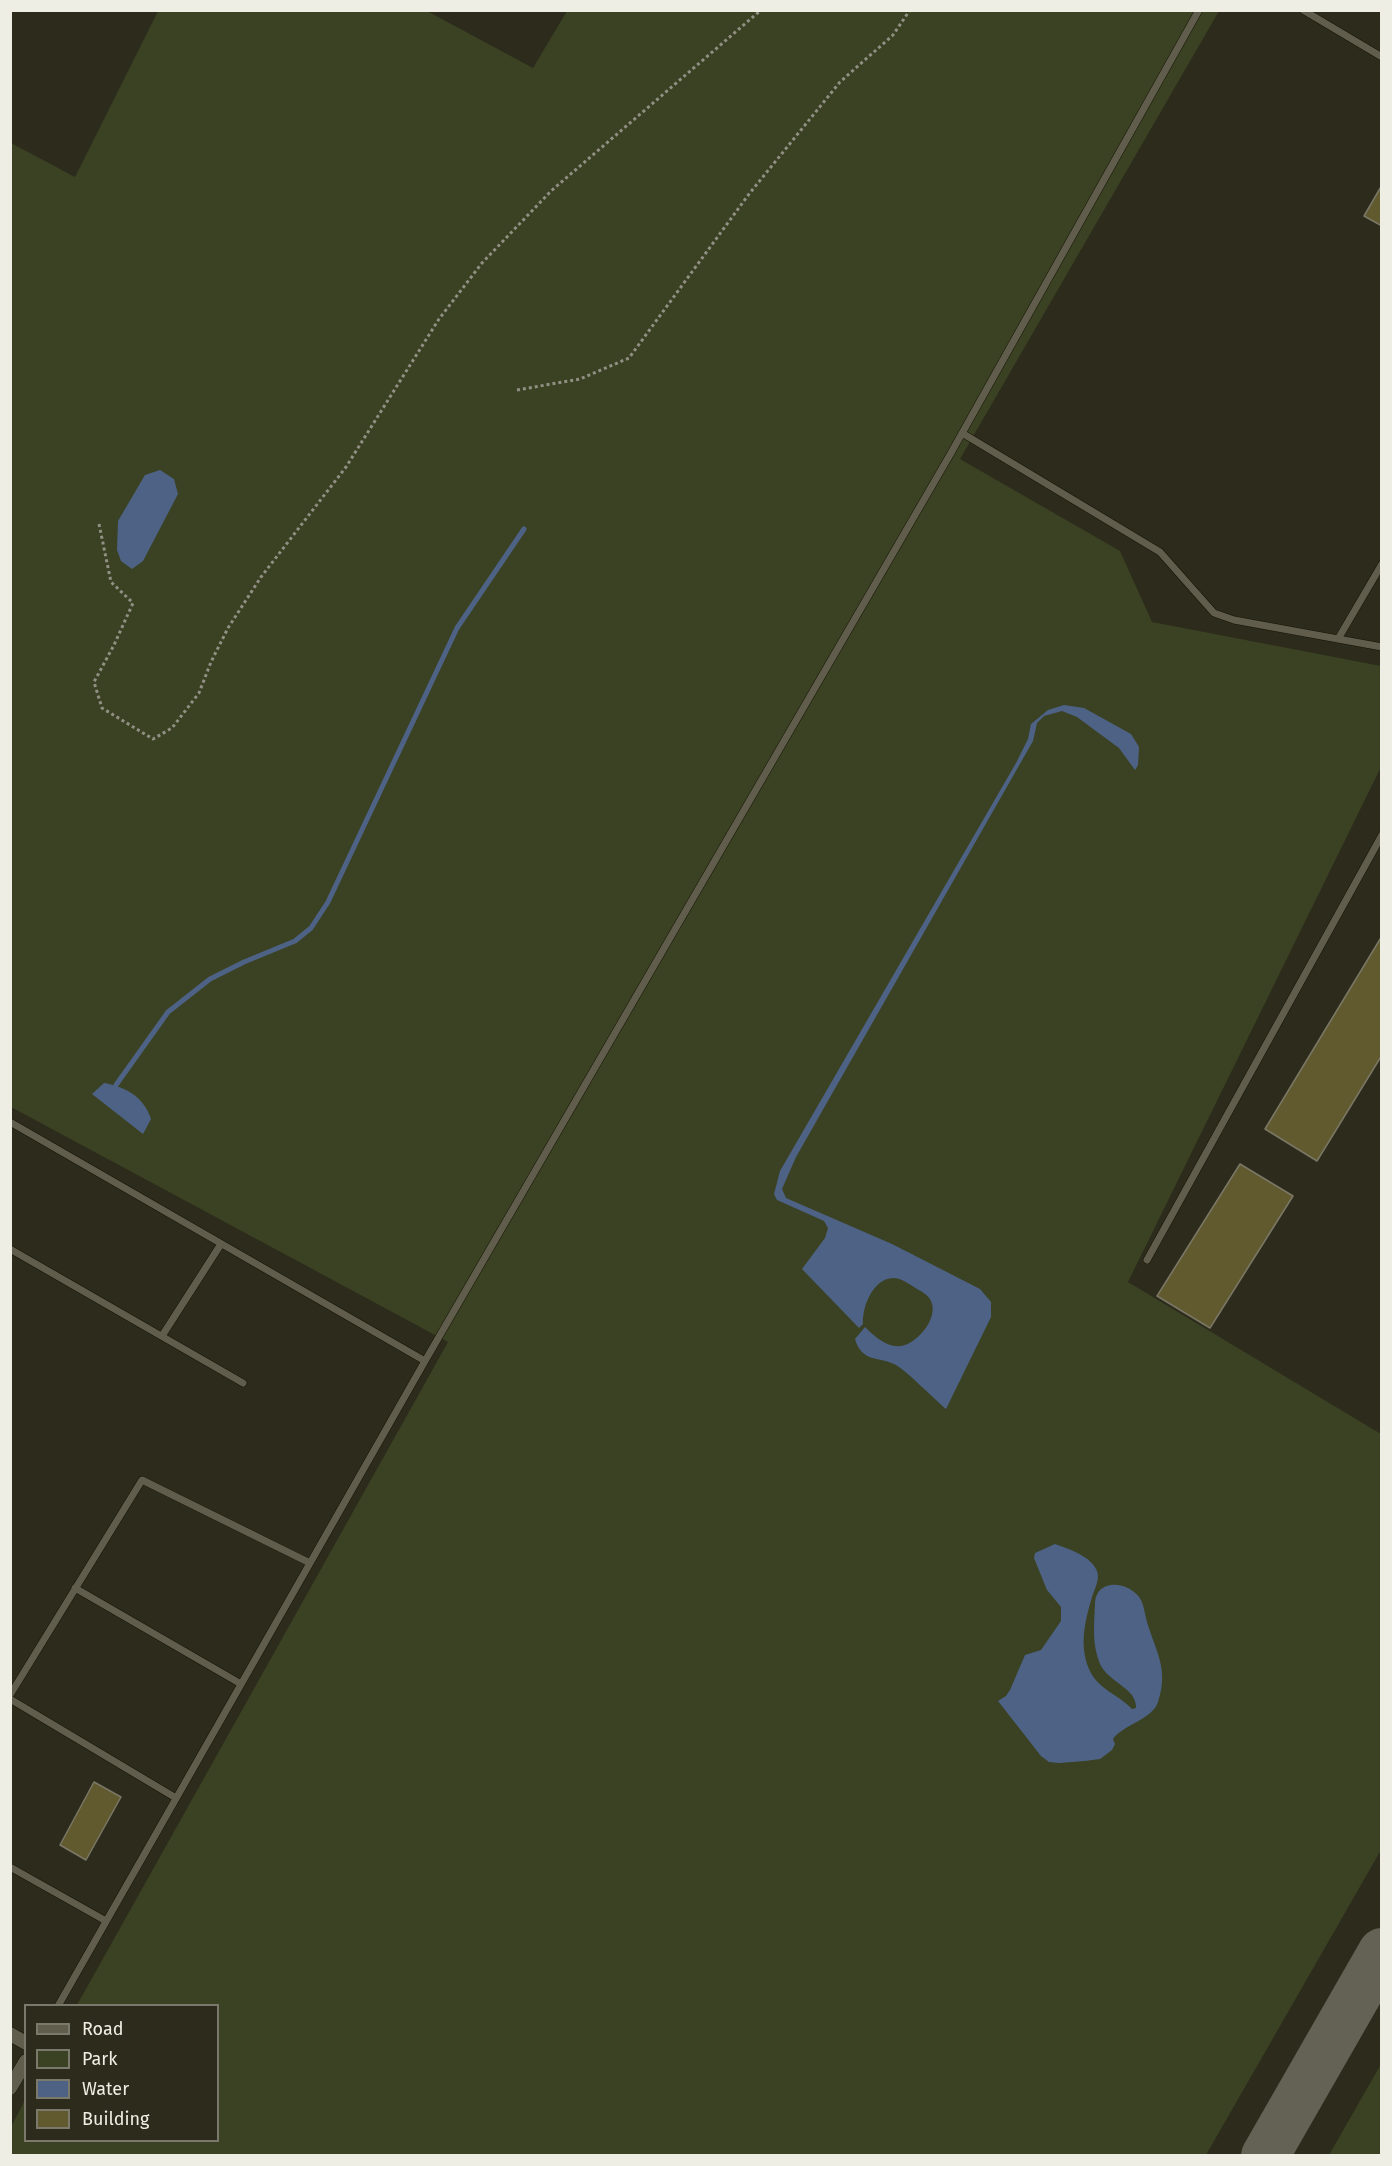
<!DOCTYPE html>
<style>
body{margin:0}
#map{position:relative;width:1392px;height:2166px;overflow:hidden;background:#2d2b1b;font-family:"Fira Sans",sans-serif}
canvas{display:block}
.frame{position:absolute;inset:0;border:12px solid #efeee4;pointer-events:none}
.legend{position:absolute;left:24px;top:2004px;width:195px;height:138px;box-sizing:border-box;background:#2d2b1b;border:2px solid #7b796b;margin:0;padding:8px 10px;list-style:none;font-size:18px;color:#efeee4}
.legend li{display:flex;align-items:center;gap:12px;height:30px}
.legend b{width:30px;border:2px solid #7b796b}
</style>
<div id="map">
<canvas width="1392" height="2166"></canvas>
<div class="frame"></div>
<ul class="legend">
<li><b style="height:8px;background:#605d4c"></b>Road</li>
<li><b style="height:16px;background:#3a4223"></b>Park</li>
<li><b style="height:16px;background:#4e6285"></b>Water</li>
<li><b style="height:16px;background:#615a2f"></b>Building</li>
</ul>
</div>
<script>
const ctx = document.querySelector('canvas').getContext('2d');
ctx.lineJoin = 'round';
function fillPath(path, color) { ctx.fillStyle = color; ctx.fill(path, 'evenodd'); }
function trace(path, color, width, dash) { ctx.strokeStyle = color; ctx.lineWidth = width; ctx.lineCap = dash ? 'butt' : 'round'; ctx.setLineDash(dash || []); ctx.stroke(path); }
const green = new Path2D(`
 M158 11H427L533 68 567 11H1219L960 459 1120 551 1152 622 1381 666V767L1128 1282 1381 1434V1850L1206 2155H11V2127L25 2100 26 2140H218V2006L77 2005 448 1342 11 1107V143L75 177Z
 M1381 2064V2155H1329Z`);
const water = new Path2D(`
 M160 470 174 479 178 494 143 561 132 569 121 561 117 550 118 521 145 475Z
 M1064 705 1084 708 1131 734 1139 747 1138 765 1135 770 1119 748 1077 717 1062 711 1044 716 1037 723 1033 741 796 1157 782 1189 786 1198 892 1244 980 1289 991 1302V1317L946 1409C933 1398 909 1373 896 1365 879 1356 862 1363 855 1339L865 1327C874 1336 887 1348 901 1346 917 1344 939 1318 931 1301 928 1294 920 1291 914 1287 908 1283 900 1278 893 1278 872 1279 862 1308 863 1324L859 1328 802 1269 825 1238 828 1228 824 1221 777 1200 774 1194 780 1171 1016 763 1028 739 1031 724 1048 710Z
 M104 1083C126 1087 144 1097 151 1119L143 1134 92 1094Z
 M1055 1544C1069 1549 1091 1556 1097 1571 1100 1579 1095 1588 1092 1597 1085 1621 1079 1645 1089 1669 1097 1689 1118 1694 1132 1709L1136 1708C1137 1688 1109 1683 1100 1664 1092 1645 1094 1625 1095 1605 1095 1577 1130 1581 1141 1600 1144 1606 1145 1615 1147 1622 1156 1652 1169 1669 1158 1702 1153 1719 1121 1726 1113 1739L1115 1744 1112 1750 1100 1759 1085 1761 1059 1763 1049 1762 1041 1756 998 1701 1006 1696 1010 1690 1025 1655 1041 1650 1061 1621V1607L1047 1590 1034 1558 1035 1553Z`);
const stream = new Path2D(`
 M116 1085 168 1012 210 979 244 962 295 941 311 928 328 902 457 628 524 529`);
const taxiway = new Path2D(`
 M1265 2156 1382 1952`);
const building = new Path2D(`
 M1382 185V226L1364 216Z
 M1382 936V1055L1317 1161 1265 1129Z
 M1240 1164 1293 1196 1210 1328 1157 1296Z
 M94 1782 121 1797 86 1860 60 1845Z`);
const path = new Path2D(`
 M517 390 580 379 629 358 749 194 840 82 893 35 910 10
 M99 524 111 582 133 603 114 645 94 682 102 708 153 739 172 728 199 693 211 662 228 628 261 577 346 467 439 319 482 263 551 191 761 10`);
const lane = new Path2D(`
 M1303 10 1382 57
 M962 433 1160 552 1214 613 1234 620 1382 647
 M1338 639 1382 564
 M10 1122 425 1361
 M10 1249 243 1383
 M1147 1260 1382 835
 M162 1336 221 1244
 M75 1588 241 1684
 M10 1695 142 1480 310 1563
 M10 1699 176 1798
 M10 1867 106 1921
 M58 2006 425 1361 951 453 1199 10`);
const street = new Path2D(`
 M10 2034 26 2043
 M10 2088 26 2061`);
fillPath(green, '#3a4223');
fillPath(water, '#4e6285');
trace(stream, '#4e6285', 5);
trace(taxiway, '#646254', 48);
fillPath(building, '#615a2f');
trace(building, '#7a7766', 1.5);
trace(lane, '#161305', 8);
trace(street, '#161305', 15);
trace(path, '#929084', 3, [3, 3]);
trace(lane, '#605d4c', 7);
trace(street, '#605d4c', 14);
</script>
